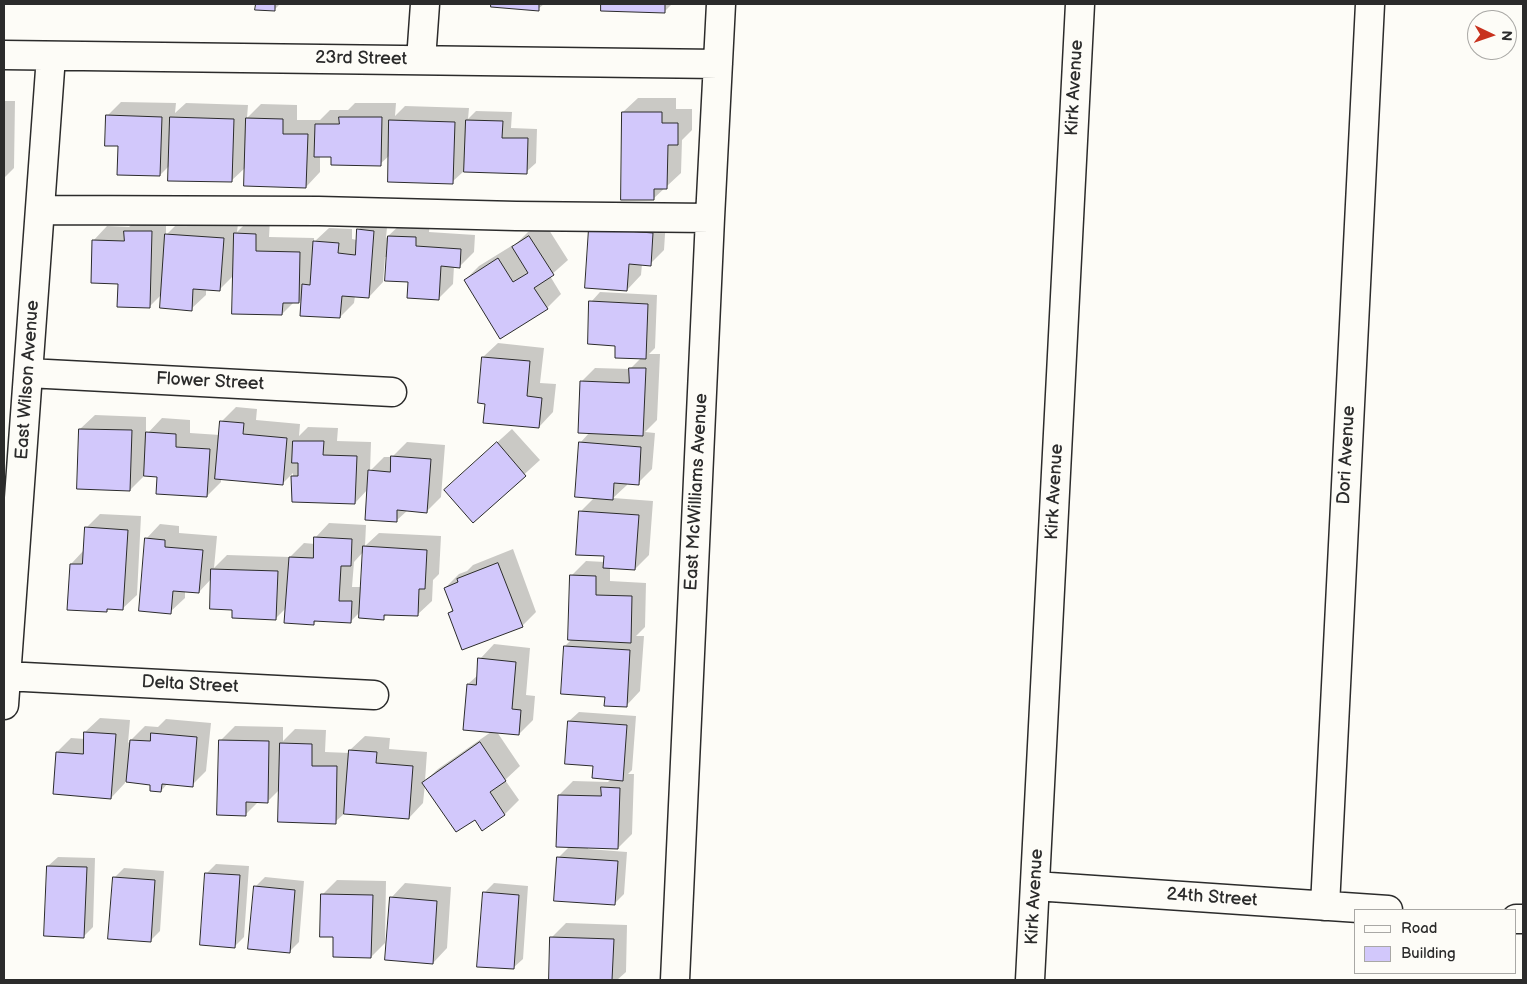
<!DOCTYPE html>
<style>
body{margin:0}
#map{position:relative;width:1527px;height:984px;overflow:hidden;background:#fdfcf7;font-family:"Balsamiq Sans",sans-serif}
canvas{display:block}
.frame{position:absolute;inset:0;border:5px solid #2b2b2b;pointer-events:none}
.legend{position:absolute;left:1354px;top:909px;width:162px;height:65px;box-sizing:border-box;background:#fdfcf7;border:1px solid #a9a8a5;margin:0;padding:6px 9px;list-style:none;font-size:15px;color:#2b2b2b}
.legend li{display:flex;align-items:center;gap:10px;height:25px}
.legend b{width:25px;border:1px solid #a9a8a5}
.north{position:absolute;left:1467px;top:10px;width:50px;height:50px;box-sizing:border-box;background:#fdfcf7;border:1px solid #a9a8a5;border-radius:50%;rotate:93deg;font-size:14px;font-weight:700;line-height:20px;text-align:center;color:#2b2b2b}
.north::after{content:'';display:block;margin:auto;width:18px;height:22px;background:#c8321e;clip-path:polygon(50% 0,100% 100%,50% 72%,0 100%)}
</style>
<div id="map">
<canvas width="1527" height="984"></canvas>
<div class="frame"></div>
<ul class="legend">
<li><b style="height:6px;background:#fdfcf7"></b>Road</li>
<li><b style="height:14px;background:#d2c8fb"></b>Building</li>
</ul>
<div class="north">N</div>
</div>
<script>
const ctx = document.querySelector('canvas').getContext('2d');
ctx.lineJoin = 'round';
function fillPath(path, color) { ctx.fillStyle = color; ctx.fill(path, 'evenodd'); }
function trace(path, color, width, dash) { ctx.strokeStyle = color; ctx.lineWidth = width; ctx.lineCap = dash ? 'butt' : 'round'; ctx.setLineDash(dash || []); ctx.stroke(path); }
function drawText(font, color, halo, rows, align = 'center') {
  ctx.font = font + ' "Balsamiq Sans",sans-serif'; ctx.lineWidth = 4.5; ctx.setLineDash([]); ctx.textBaseline = 'middle'; ctx.strokeStyle = halo; ctx.fillStyle = color; for (const [text, x, y, turn = 0] of rows) {
    ctx.save(); ctx.translate(x, y); ctx.rotate((+turn || 0) * Math.PI / 180); ctx.textAlign = isNaN(turn) ? turn : align; if (halo) ctx.strokeText(text, 0, 0); ctx.fillText(text, 0, 0); ctx.restore();
  }
}
const shadow = new Path2D(`
 M257 4H280L274 10 257 9Z
 M492 4H544L538 9 492 6Z
 M602 4H672L664 12 602 10Z
 M638 98H676V109H692V130L682 140 681 173 653 199 623 112Z
 M4 101H15L14 168 4 178Z
 M121 102 176 103 175 113 186 103 248 105 247 118 261 104 297 105V120H320L330 110H348L355 103H396L395 116 405 106 469 108 468 119 476 111 512 112 511 128 537 129 536 163 526 172 464 171 452 182 390 155 380 164 332 156H320V172L306 187 246 167 231 181 170 165 160 175 119 145 107 116Z
 M372 216 388 217 386 238 403 222 430 223 429 232 475 235 474 252 460 266H454L453 284 438 299 409 281 387 257H385L383 282 369 297 355 296 354 303 340 317 302 299 299 302H294L282 314 234 275 220 289 206 288V295L191 309 162 294 150 306 119 283 93 241 107 226 129 227 139 217 166 218V235L181 220 238 224 237 232 249 220H270L269 237 314 238V242L329 228 352 229V239L357 240 358 230Z
 M666 219 664 250 650 264H642L641 275 627 290 590 229Z
 M544 222 568 260 550 276 561 294 547 308 465 280 479 266 513 245 514 246 528 232Z
 M600 292 657 295 655 348 649 354H660L657 420 645 432 655 433 652 469 638 483H627V485L613 498 653 501 649 555 635 569 610 567V581L646 583 645 627 636 636H644L640 691 626 706 606 695 565 646 572 639V575L586 561 605 562V555L581 511 594 498 580 443 590 432 581 382 595 368 630 369 641 358 617 344 591 302Z
 M498 343 544 348 540 383 556 384 553 412 539 427 486 403 483 357Z
 M236 407 257 409 256 420 300 424 299 436 308 427 338 428 337 441 371 442 370 471 384 457H392L407 442 445 445 441 497 427 511 408 510 396 521 368 489 355 503 293 501V473L282 484 221 479V482L207 496 158 476 145 475 130 490 80 429 95 415 146 417V435L162 418 190 420V433L220 435 221 422Z
 M512 429 540 460 473 521 460 476Z
 M100 514 141 516 137 595 122 609 109 608 107 611 71 564 84 550 86 528Z
 M329 523 366 525 365 546 379 533 441 536 439 574 433 580 432 601 417 615 388 614 383 618 361 611 350 622 318 620 313 624 286 608 276 618 233 609 212 578 199 592 185 591V598L170 612 146 539 160 524 179 526V533L217 536 214 568 227 555 290 557 304 543 315 544V538ZM364 551 362 587H352L354 562Z
 M513 549 536 612 522 626 449 613 453 609 445 588 459 574 467 571 473 565Z
 M494 644 530 648 526 695 535 696 533 720 519 734 497 732 520 766 505 780 519 800 505 814 475 818 425 784 423 803 409 818 345 813 335 822 280 789 267 802 259 801 245 815 221 740 235 726 283 727V741L295 729 326 730 325 752 350 753V750L365 736 390 738 389 749 427 752 425 781 438 769 491 732 468 684 478 675 480 659Z
 M579 712 636 716 632 770 628 774H634L632 834 618 848 588 847V849L627 852 624 894 614 904 558 858 569 847 559 795 573 781 608 782 611 779 595 765 569 721Z
 M100 718 130 720 128 743 145 726 158 727 166 719 211 723 206 771 192 785 168 783 161 791 152 784 125 781V783L111 798 57 752 71 738 85 739V732Z
 M58 857 95 858 93 927 83 937 48 866Z
 M216 864 249 866 244 937 234 947 207 873Z
 M124 868 164 871 160 931 150 941 114 878Z
 M265 877 304 881 299 942 289 952 255 887Z
 M337 880 386 881 385 943 371 957 334 936 322 895Z
 M405 883 451 887 447 948 433 963 391 898Z
 M494 883 528 886 523 959 513 968 484 893Z
 M566 923 627 925 626 972 617 980H550L551 938Z`);
const building = new Path2D(`
 M256 4H275V11L255 10Z
 M491 4H539V11L491 7Z
 M601 4H665V13L601 11Z
 M622 112H662V123H678V145H668L667 189H654V200H621Z
 M106 115 162 117 160 176 117 175 118 146H105Z
 M170 117 234 119 232 182 168 181Z
 M339 117H382L381 166 331 165V157H314L315 124H339Z
 M246 118 283 119V134H308L306 188 244 186Z
 M389 120 455 122 453 184 388 182Z
 M466 120 503 121 502 138H528L527 174 464 172Z
 M589 228 653 233 651 266 629 264 627 291 585 288Z
 M357 229 374 231 369 298 342 296 340 318 300 316 302 284 310 285 313 241 339 243 338 253 355 255Z
 M124 231H152L150 308 117 307 118 284 91 283 92 240 124 241Z
 M234 233 256 234V251L300 252 299 303H283L282 315 232 314Z
 M165 234 224 238 220 291 193 289 192 311 160 308Z
 M388 236 416 237V246L461 249 460 268 441 266 439 300 407 298 408 282 385 281Z
 M529 236 554 275 534 288 548 309 500 339 464 280 498 258 513 282 528 273 512 247Z
 M589 301 648 304 646 359 615 358V346L588 344Z
 M482 357 530 361 527 396 542 398 539 428 483 423 485 404 478 403Z
 M629 368H646L643 436 578 433 580 381 629 383Z
 M220 421 244 423 243 434 287 438 283 485 215 479Z
 M79 429 132 430 130 491 77 489Z
 M146 432 176 434V447L210 449 207 497 156 494 157 477 144 476Z
 M293 441H324L323 455 357 456 355 504 292 502 291 476H298V463H292Z
 M497 442 526 476 473 523 444 490Z
 M579 442 641 447 639 485 614 483 613 500 575 497Z
 M391 456 431 459 427 513 397 510V522L365 520 368 470 390 472Z
 M579 511 639 515 635 570 603 568 604 556 576 555Z
 M85 527 128 530 123 610 107 609V612L67 610 70 564H82Z
 M314 537 352 539 351 566H341L339 601H352L351 623 314 621V625L284 623 289 557 313 558Z
 M145 538 165 540V547L203 550 199 593 173 591 171 614 139 611Z
 M363 546 427 550 425 589H419L418 616 384 615V620L359 618Z
 M498 563 523 627 462 650 448 613 453 611 444 588 458 582 457 579Z
 M211 569 278 571 276 620 232 618V610L210 609Z
 M570 575 596 576V595L632 596 631 643 568 640Z
 M564 646 630 650 627 707 604 706 605 697 561 694Z
 M478 658 516 662 512 709 521 710 519 735 463 730 467 684 476 685Z
 M568 721 627 725 623 781 592 778 593 766 565 764Z
 M84 732 116 734 111 799 53 794 56 752 83 754Z
 M151 733 197 737 193 787 162 784 161 792 150 791V785L126 782 130 740 150 741Z
 M219 740 269 741 268 803 246 802V816L217 815Z
 M480 742 506 781 490 792 505 815 482 831 475 820 456 832 422 783Z
 M280 743 312 744V766H337L336 824 278 822Z
 M349 750 377 752 376 763 413 766 409 819 344 814Z
 M601 787 620 788 618 849 556 847 558 795 601 796Z
 M557 857 618 861 615 905 554 901Z
 M47 866 87 867 84 938 44 936Z
 M205 873 240 875 235 948 200 945Z
 M113 877 155 880 151 942 108 939Z
 M254 886 295 890 290 953 248 949Z
 M483 892 519 895 514 969 477 967Z
 M321 894 373 895 371 958 333 957V937H320Z
 M390 897 437 901 433 964 385 960Z
 M550 937 614 939 612 980H549Z`);
const minor = new Path2D(`
 M4 55 718 64
 M421 60 425 4
 M40 210 319 211 516 216 710 218
 M28 373 392 392
 M5 676 374 695
 M4 705 51 56
 M1035 886 1388 910
 M1325 906 1370 4
 M1516 919H1523
 M675 980 710 218 721 4
 M1030 980 1080 4`);
const streetNames = [
 ["23rd Street",361,59,1],
 ["Kirk Avenue",1075,88,-87],
 ["East Wilson Avenue",28,380,-86],
 ["Flower Street",210,382,3],
 ["Dori Avenue",1347,455,-87],
 ["East McWilliams Avenue",697,492,-87],
 ["Kirk Avenue",1055,492,-87],
 ["Delta Street",190,685,3],
 ["Kirk Avenue",1035,897,-87],
 ["24th Street",1212,898,4]
];
fillPath(shadow, '#0003');
fillPath(building, '#d2c8fb');
trace(building, '#2b2b2b', 1);
trace(minor, '#2b2b2b', 31);
trace(minor, '#fdfcf7', 28);
drawText('18px', '#2b2b2b', '#fdfcf7', streetNames);
</script>
